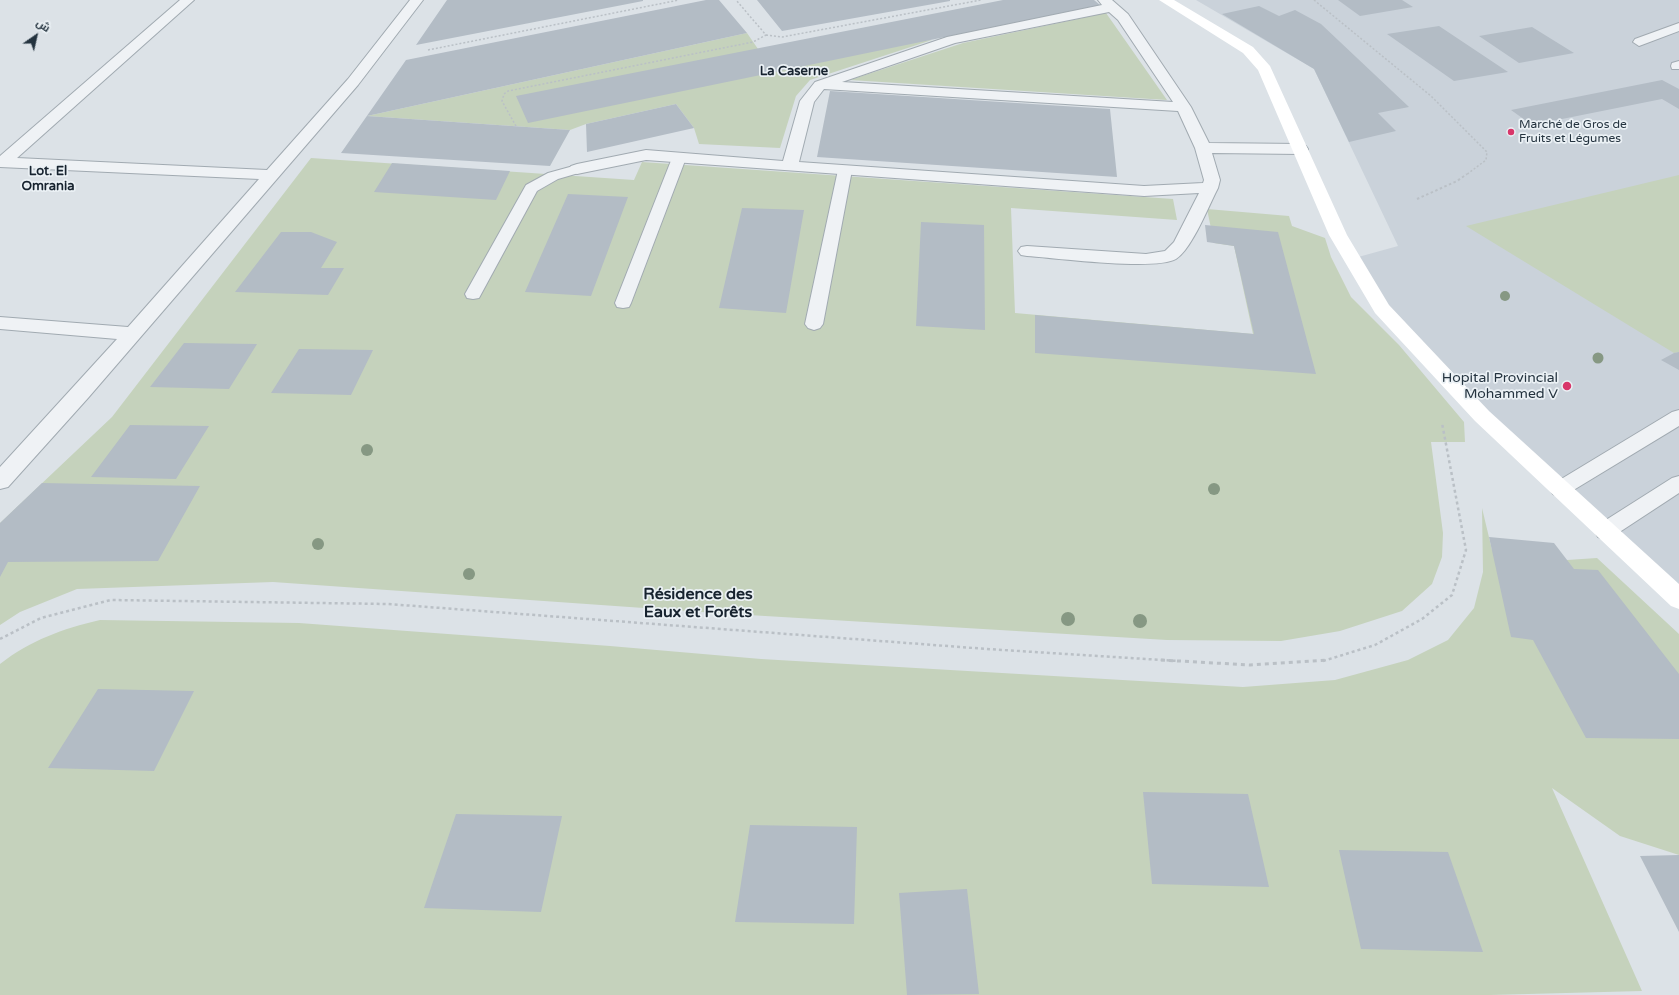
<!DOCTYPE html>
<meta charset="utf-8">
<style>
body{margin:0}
#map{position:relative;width:1679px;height:995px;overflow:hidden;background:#dce2e7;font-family:"Varela Round",Cairo,sans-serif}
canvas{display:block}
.north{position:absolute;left:16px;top:16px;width:40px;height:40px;-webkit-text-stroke:3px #ebf1f5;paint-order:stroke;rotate:34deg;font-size:11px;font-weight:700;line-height:16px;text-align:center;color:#24333f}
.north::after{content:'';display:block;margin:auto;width:14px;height:18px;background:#24333f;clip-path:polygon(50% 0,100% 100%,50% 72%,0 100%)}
</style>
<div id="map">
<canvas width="1679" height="995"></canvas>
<div class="north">ش</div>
</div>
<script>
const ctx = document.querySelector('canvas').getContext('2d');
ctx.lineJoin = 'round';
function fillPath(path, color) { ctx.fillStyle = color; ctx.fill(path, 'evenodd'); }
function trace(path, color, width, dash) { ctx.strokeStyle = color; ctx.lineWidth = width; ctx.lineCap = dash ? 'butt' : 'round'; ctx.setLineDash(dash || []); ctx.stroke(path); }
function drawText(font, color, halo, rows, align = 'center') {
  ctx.font = font + ' "Varela Round",sans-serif'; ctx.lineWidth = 3.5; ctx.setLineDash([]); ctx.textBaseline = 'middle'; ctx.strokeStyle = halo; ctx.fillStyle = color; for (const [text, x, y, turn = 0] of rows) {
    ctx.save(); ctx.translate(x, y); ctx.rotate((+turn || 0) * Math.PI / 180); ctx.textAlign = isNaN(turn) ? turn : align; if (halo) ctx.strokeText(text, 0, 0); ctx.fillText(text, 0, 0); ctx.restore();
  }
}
const built = new Path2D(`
 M1196 0H1679V599L1382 309 1351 259 1398 246 1314 69Z`);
const green = new Path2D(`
 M1106 13 1167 100 850 80 963 43Z
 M747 33 758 49 932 40 810 80 796 96 780 148 699 144 694 128 676 104 586 124 570 130 367 116Z
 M311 158 634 180 642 162 1173 199 1177 220 1011 208 1015 313 1253 334 1234 246 1214 243 1207 209 1289 216 1292 226 1325 238 1331 257 1351 297 1399 345 1464 422 1465 442H1431L1443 533 1442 557 1432 584 1402 611 1340 631 1281 641 1167 640 715 613 273 582 77 589 20 612 0 625V523L112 417Z
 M1679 175V352L1674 353 1466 226Z
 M1482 508 1492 550 1567 560 1597 558 1679 634V855L1620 836 1552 788 1642 991 1490 995H0V664C31 640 62 629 100 620L299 623 610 646 761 659 1243 687 1335 680 1408 660 1448 640 1474 608 1483 572Z`);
const building = new Path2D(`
 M447 0H643V1L416 45Z
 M706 0H719L747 33 367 116 570 130 550 166 341 153 406 60Z
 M757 0H950V1L782 31Z
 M1003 0H1094L1100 5 528 123 516 96Z
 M1338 0H1402L1413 7 1360 16Z
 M1259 6 1279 16 1295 10 1321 24 1409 107 1378 113 1396 131 1349 142 1314 69 1222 14Z
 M1439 26 1508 72 1454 81 1387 34Z
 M1532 27 1574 53 1519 63 1479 36Z
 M1662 80 1679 89V109L1662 99 1532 125 1511 110Z
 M830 91 1110 109 1117 177 817 157Z
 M676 104 694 128 587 152 586 124Z
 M392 163 510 171 496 200 374 192Z
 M568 194 628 197 591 296 525 292Z
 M742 208 804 210 786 313 719 308Z
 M921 222 984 225 985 330 916 326Z
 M1205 225 1278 232 1316 374 1035 353V315L1254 334 1234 246 1207 242Z
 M281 232H311L337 242 321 268H344L328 295 235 292Z
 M184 343 257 344 229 389 150 387Z
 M299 349 373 350 351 395 271 393Z
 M1679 352V370L1661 360 1674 353Z
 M130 425 209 426 176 479 91 477Z
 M42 483 200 486 158 561 8 562 0 577V523Z
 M1489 537 1554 543 1574 569 1598 570 1679 674V739L1586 738 1533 640 1511 637Z
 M98 689 194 691 154 771 48 768Z
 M1143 792 1248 794 1269 887 1152 884Z
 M456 814 562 816 541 912 424 908Z
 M750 825 857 827 854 924 735 922Z
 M1339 850 1448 852 1483 952 1361 949Z
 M1679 855V932L1640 856Z
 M967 889 979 994 907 995 899 893Z`);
const pathFar3 = new Path2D(`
 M1314 0 1431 96 1487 152 1486 160 1466 175
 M766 35 782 37 981 0
 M428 50 679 0
 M516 126 502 101 504 94 508 91 753 42 766 35 736 0`);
const pathFar2 = new Path2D(`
 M1417 199 1457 181 1467 174`);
const pathFar1 = new Path2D(`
 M0 639 41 618 111 600 388 604 987 649 1178 661
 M1323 661 1375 645 1422 619 1452 595 1466 550 1442 423`);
const path = new Path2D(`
 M1161 660 1250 665 1327 660`);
const lane = new Path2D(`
 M1679 23V31L1639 46 1633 42 1635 39Z
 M1679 61V69H1672L1671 66 1672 63Z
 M679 154 684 155 686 158 631 303 629 307 623 308 617 307 615 303 672 158 674 155Z
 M577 165 582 166 584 169 582 172 558 179 537 191 479 298 473 299 467 298 465 294 526 185 548 173Z
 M845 166 850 167 852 170 823 324 820 328 814 330 808 328 805 324 838 170 840 167Z
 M1679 410V426L1567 494 1560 497 1553 494 1550 489 1553 484 1672 412Z
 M1679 476V493L1612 537 1605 539 1598 537 1595 531 1598 525 1672 478Z`);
const street = new Path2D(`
 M180 0H194L17 158 267 170 348 79 410 0H423L358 85 88 398 8 487 0 489V467L117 339 0 329V317L128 327 259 179 0 167V156Z
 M1098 0H1112L1128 14 1191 107 1209 143 1300 144 1306 146 1308 149 1306 152 1300 154 1212 153 1220 180 1218 188C1209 205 1192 249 1176 259 1155 271 1056 258 1027 256L1021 255 1018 251 1021 247 1027 246 1146 254 1165 251 1174 242 1199 193 1144 196 646 160 577 174 571 172 569 169 571 166 577 164 646 150 783 161 800 101 815 82 947 37 1102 5ZM1109 12 1118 20 1173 102 842 82 955 43ZM824 89 1178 111 1195 148 1204 180 1203 183 1144 186 799 162 814 102Z`);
const secondary = new Path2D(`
 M1159 0H1174L1253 47 1270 66 1347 235 1389 305 1489 411 1679 584V609L1671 606 1475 421 1375 313 1329 235 1258 70 1243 53Z`);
const trees = [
 [1505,296,5],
 [1598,358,5.5],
 [367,450,6],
 [1214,489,6],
 [318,544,6],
 [469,574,6],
 [1068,619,7],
 [1140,621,7]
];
const markers = [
 [1511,132,4,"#d83569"],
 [1567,386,5,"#d83569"]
];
const farPoinames = [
 ["Marché de Gros de",1519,125],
 ["Fruits et Légumes",1519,139]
];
const farQuarternames = [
 ["La Caserne",794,72],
 ["Lot. El",48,172],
 ["Omrania",48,187]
];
const poiNames = [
 ["Hopital Provincial",1558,378],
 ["Mohammed V",1558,394]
];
const quarterNames = [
 ["Résidence des",698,595],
 ["Eaux et Forêts",698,613]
];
fillPath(built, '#cad2da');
fillPath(green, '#c5d2bc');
fillPath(building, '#b3bcc5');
trace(lane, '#a1aab1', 2);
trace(street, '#a1aab1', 2);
trace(pathFar3, '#bac0c6', 1.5, [2, 2]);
trace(pathFar2, '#bac0c6', 2, [2.5, 2.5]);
trace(pathFar1, '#bac0c6', 2.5, [3, 3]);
trace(path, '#bac0c6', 3, [4, 4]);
fillPath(lane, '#eff2f5');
fillPath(street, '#eff2f5');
fillPath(secondary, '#fff');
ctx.fillStyle = '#869883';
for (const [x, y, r] of trees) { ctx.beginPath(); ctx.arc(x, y, r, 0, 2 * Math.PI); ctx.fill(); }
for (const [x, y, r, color] of markers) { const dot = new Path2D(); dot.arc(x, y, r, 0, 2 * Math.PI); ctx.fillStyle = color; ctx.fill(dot); trace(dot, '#ebf1f5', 1.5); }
drawText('12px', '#24333f', '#ebf1f5', farPoinames, 'left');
drawText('bold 13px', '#17232f', '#ebf1f5', farQuarternames);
drawText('14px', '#24333f', '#ebf1f5', poiNames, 'right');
drawText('bold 16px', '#17232f', '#ebf1f5', quarterNames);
</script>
